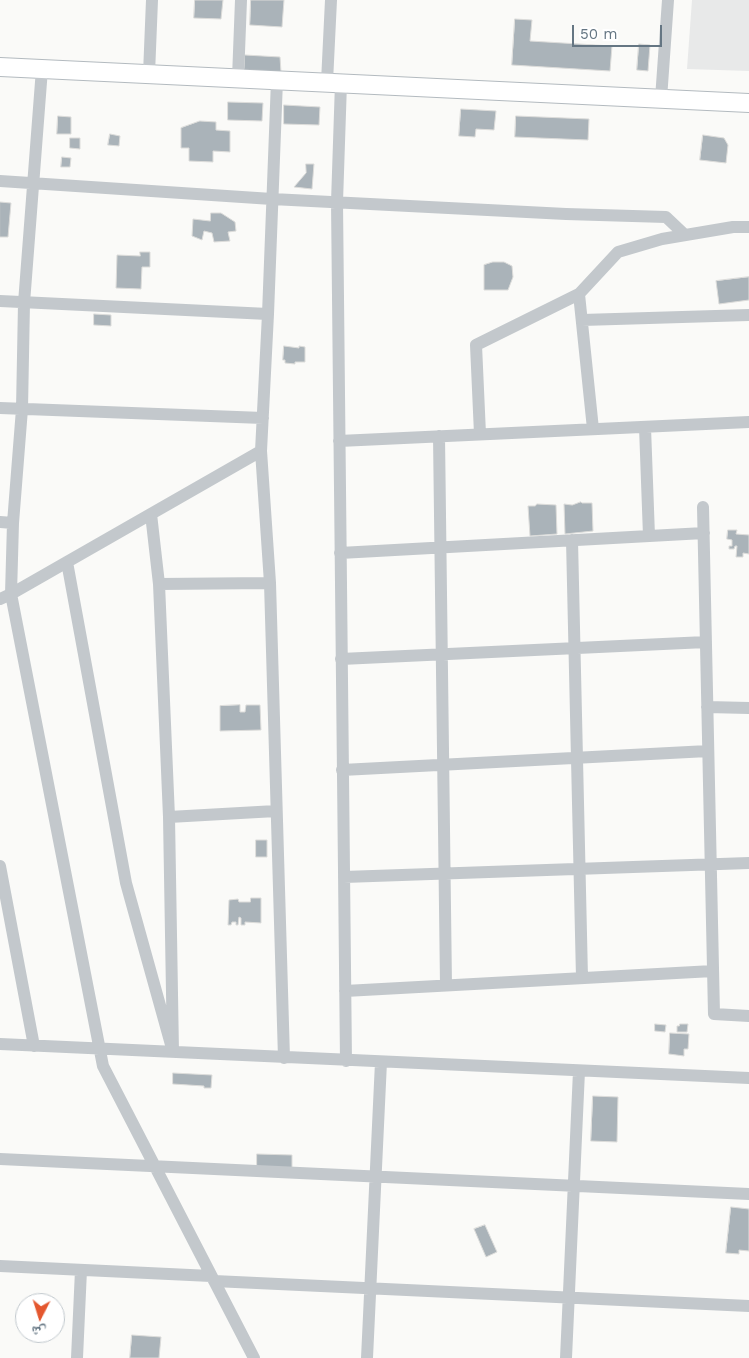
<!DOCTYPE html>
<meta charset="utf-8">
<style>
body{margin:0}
#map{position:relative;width:749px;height:1358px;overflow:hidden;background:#fafaf8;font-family:"Work Sans","Noto Naskh Arabic",sans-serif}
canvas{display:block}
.north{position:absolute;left:15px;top:1293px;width:50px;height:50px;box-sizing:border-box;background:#fff;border:1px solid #c1c8cd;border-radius:50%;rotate:185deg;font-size:14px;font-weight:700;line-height:20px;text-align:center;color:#657683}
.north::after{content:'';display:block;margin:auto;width:18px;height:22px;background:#e4572e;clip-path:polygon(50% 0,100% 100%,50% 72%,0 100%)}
.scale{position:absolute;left:572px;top:25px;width:90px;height:22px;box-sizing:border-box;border:2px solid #657683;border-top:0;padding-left:6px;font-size:15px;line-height:18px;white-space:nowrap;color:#657683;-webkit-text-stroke:4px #fff;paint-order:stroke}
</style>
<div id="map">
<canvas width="749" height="1358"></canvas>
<div class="north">ش</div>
<div class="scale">50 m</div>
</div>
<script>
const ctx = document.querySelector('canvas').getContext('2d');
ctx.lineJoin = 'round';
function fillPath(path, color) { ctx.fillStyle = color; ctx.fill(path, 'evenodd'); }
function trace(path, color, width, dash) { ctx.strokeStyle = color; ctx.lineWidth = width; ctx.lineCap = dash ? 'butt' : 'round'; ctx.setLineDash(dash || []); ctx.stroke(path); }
const built = new Path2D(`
 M692 0H749V71L687 69Z`);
const building = new Path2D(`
 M195 0H223L221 19 194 18Z
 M251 0H284L282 27 250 25Z
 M515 19 532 20 530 41 612 46 610 71 512 65Z
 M639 44 650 45 648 71 637 70Z
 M245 55 280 57 281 72 244 71Z
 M228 102 263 103 262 121 228 120Z
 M284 105 320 107 319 125 284 124Z
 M461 109 496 111 494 130 476 129 475 137 459 136Z
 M58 116 71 117V134H57Z
 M516 116 589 119 588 140 515 137Z
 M200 121 216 122V130L230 131V152L213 151V162L189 161V148H181V128Z
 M110 134 120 136 119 146 108 145Z
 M703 135 724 138 728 145 726 163 700 160Z
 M70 138H80V149L70 148Z
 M62 157 71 158 70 167H61Z
 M306 164H314L312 189 294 187 306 173Z
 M0 202 11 203 8 237H0Z
 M211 213H221L235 222 236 231 228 232 230 241 214 242 212 233 204 231 202 240 192 236 193 219 210 221Z
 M140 252H150V267H142L141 289 116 288 117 255 140 256Z
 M493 262H504L512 266 513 277 508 290H484V265Z
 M749 277V300L719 304 716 281Z
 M94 314 111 315V326L94 325Z
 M284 346 299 348V346L305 347V362H295V364L285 363V360H283Z
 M581 502 582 503H592L593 531 565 534 564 504 572 505Z
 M537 504 556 505 557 534 530 536 528 506H535Z
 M728 530H737L736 534 749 535V554L743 553V557H736L737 546H735L734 549H729V546H732V540L727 539Z
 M240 705V712H245L246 705H260L261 730 220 731V706Z
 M256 840H267V857H256Z
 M251 898H261V923L245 922V925H241V918L239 917 238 925H236V922H232L231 925H228L229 900 238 899 239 902H250Z
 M655 1024 666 1025 665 1032 655 1031Z
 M680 1024H688L687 1032H677V1026H679Z
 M670 1033 689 1034 688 1049H684V1056L669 1054Z
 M173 1073 212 1075 211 1088H204V1086L173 1084Z
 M593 1096 618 1097 617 1142 591 1141Z
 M257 1154 292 1155V1168L257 1167Z
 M731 1207 749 1209V1251L739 1250V1254L726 1253Z
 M485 1225 497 1252 486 1257 474 1229Z
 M132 1335 161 1337 159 1358H130Z`);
const street = new Path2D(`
 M42 69 24 303 22 409 13 523 11 594 103 1066 254 1358
 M149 74 152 0
 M238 78 241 0
 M277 80 268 314 261 451 270 583 284 1058
 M327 82 331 0
 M341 83 337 202 346 1061
 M661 99 668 0
 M0 181 272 199 566 214 666 217 685 235
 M579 294 618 252 662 239 733 227H749
 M0 301 268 314
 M582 320 749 315
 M0 408 263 418
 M645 427 649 536
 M480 434 476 345 579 294 593 429
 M439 436 446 985
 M339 441 749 422
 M703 507 714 1014 749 1016
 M0 522 13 523
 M572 540 582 978
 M340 553 704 533
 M67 562 126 883 173 1052 169 817 159 584 151 514
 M159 584 270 583
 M0 599 11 594 261 451
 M341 659 706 642
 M707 707 749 708
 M342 770 708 751
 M169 817 276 811
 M0 866 34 1046
 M344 877 749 863
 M345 991 713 971
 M0 1044 749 1078
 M0 1159 749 1194
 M0 1266 211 1276
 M214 1281 749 1306
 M77 1358 81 1270
 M367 1358 381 1062
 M566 1358 579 1071`);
const secondary = new Path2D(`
 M0 67 749 103`);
fillPath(built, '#e8e9e9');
fillPath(building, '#aab3b9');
trace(building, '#dcdcda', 1);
trace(secondary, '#b3babf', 20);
trace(street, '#c3c8cc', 12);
trace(secondary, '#fff', 18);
</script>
